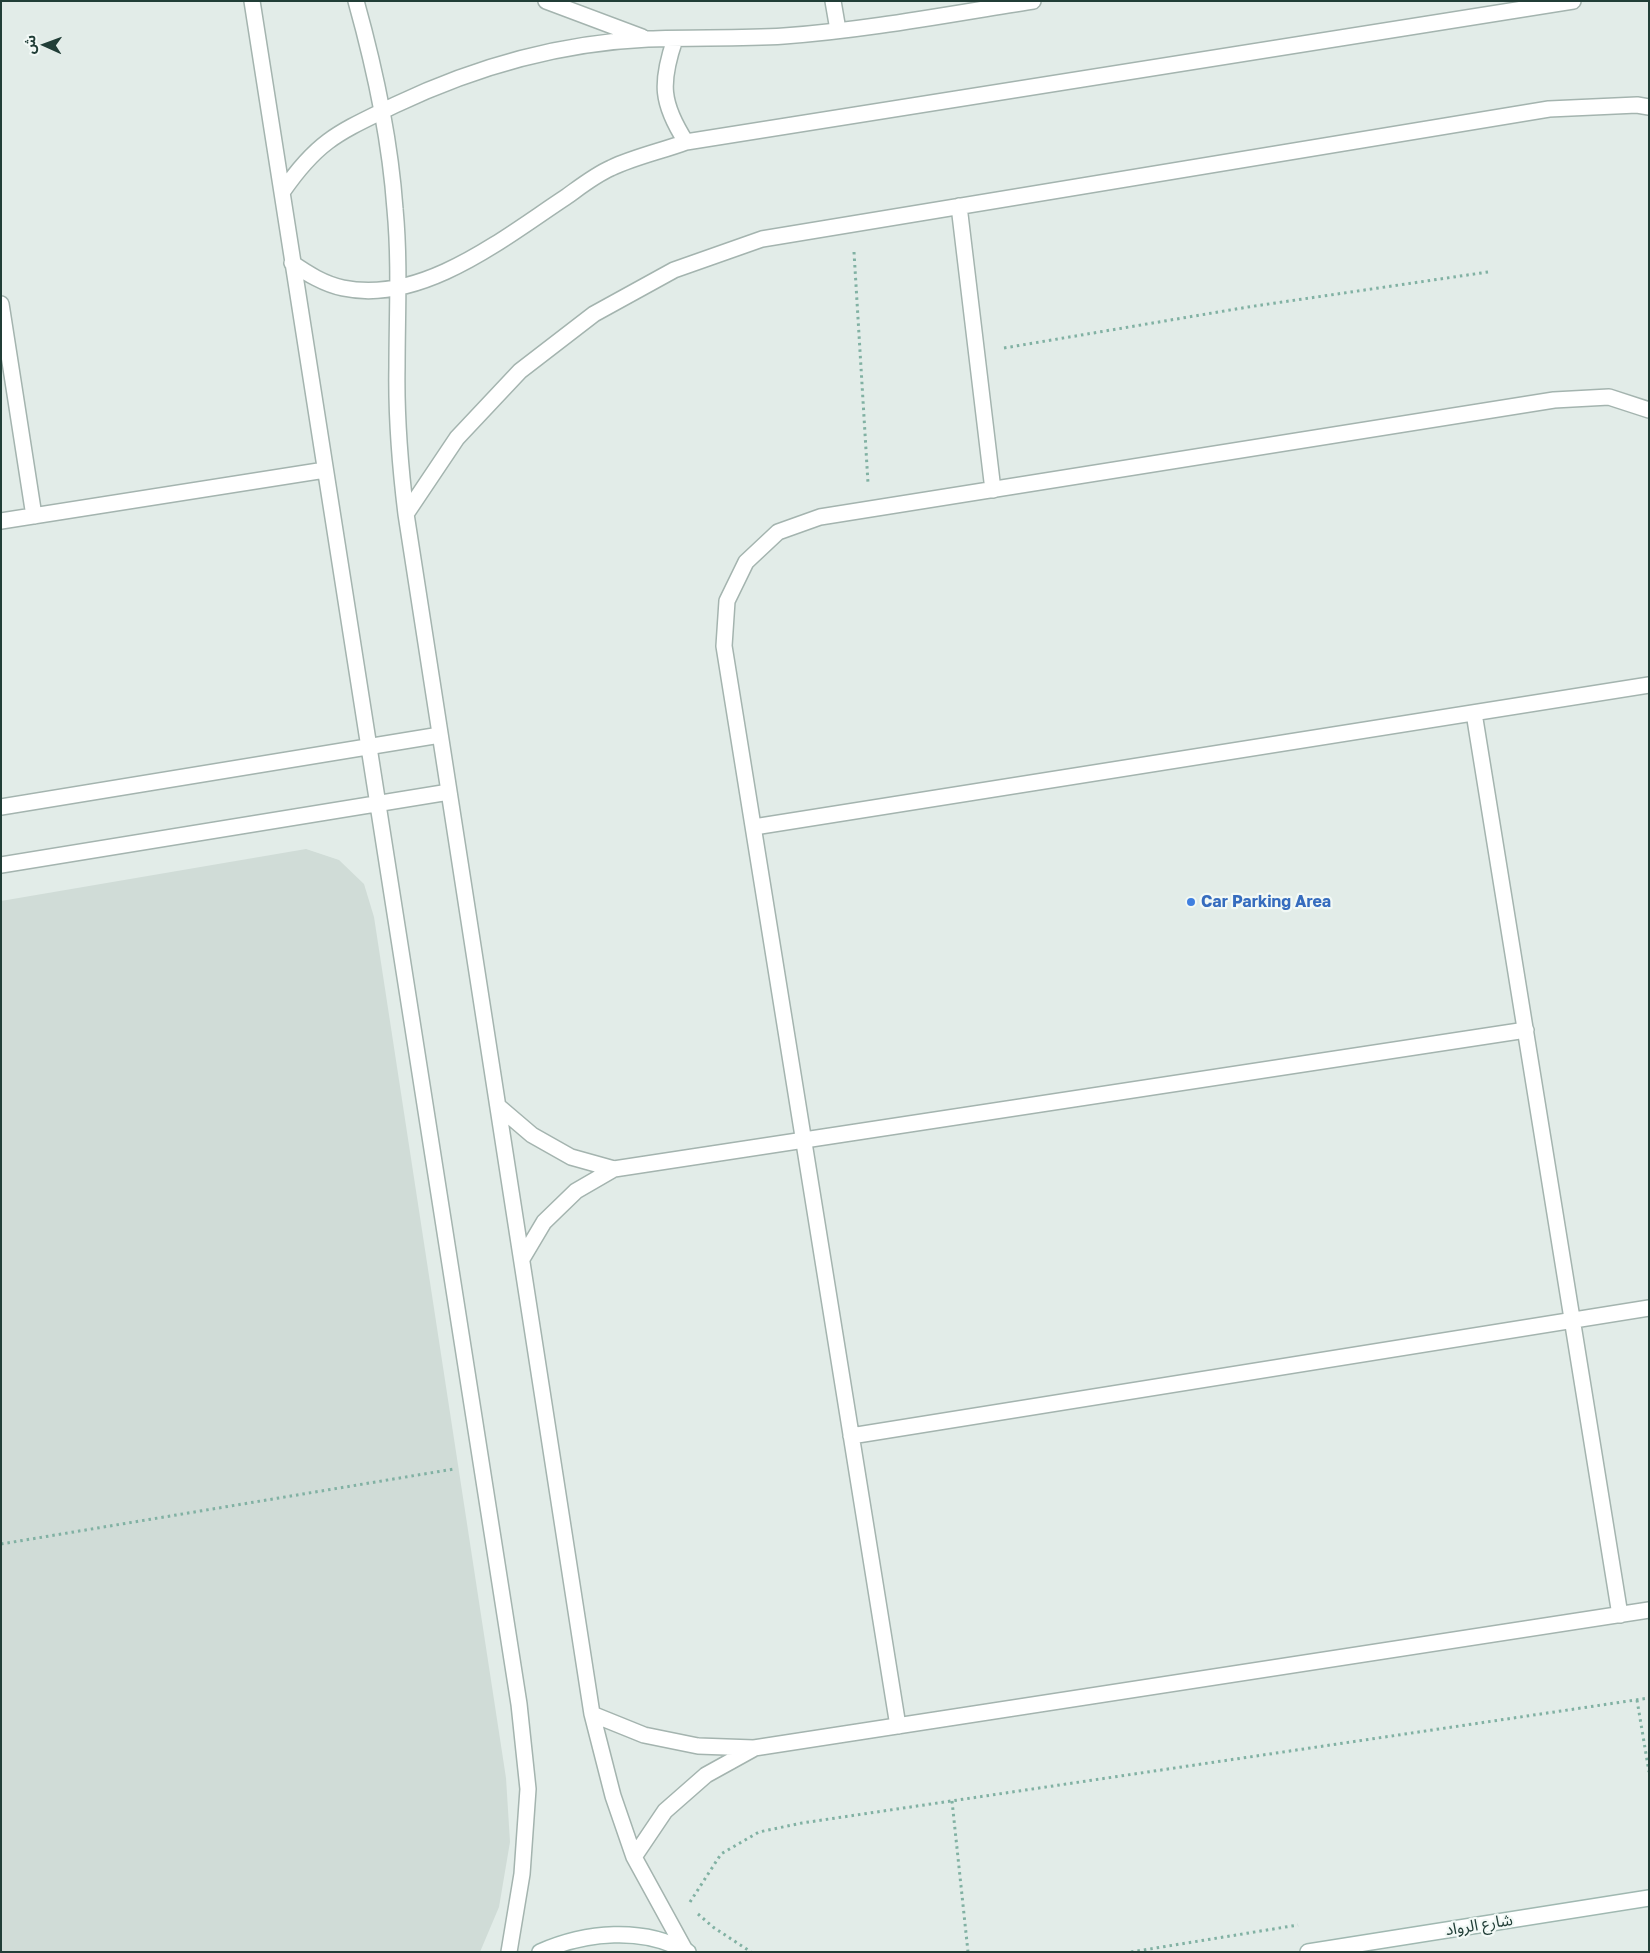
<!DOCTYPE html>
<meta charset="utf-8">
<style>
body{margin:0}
#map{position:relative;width:1650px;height:1953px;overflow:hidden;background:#e2ece8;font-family:"Golos Text","Noto Sans Arabic",sans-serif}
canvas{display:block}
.frame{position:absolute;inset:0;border:2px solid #213e37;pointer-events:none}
.north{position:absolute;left:20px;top:20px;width:50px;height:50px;-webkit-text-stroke:4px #f2f9f6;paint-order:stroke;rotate:272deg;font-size:14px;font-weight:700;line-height:20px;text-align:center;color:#213e37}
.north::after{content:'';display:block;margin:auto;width:18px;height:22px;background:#213e37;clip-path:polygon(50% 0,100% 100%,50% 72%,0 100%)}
</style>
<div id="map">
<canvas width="1650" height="1953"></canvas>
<div class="frame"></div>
<div class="north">ش</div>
</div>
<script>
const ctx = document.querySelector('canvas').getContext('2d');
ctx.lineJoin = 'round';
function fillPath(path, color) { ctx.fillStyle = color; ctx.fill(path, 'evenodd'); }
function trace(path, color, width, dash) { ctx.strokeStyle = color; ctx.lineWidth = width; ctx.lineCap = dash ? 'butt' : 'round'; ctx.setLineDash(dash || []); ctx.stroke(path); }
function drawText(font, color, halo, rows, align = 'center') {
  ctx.font = font + ' "Golos Text","Noto Sans Arabic",sans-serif'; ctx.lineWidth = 4.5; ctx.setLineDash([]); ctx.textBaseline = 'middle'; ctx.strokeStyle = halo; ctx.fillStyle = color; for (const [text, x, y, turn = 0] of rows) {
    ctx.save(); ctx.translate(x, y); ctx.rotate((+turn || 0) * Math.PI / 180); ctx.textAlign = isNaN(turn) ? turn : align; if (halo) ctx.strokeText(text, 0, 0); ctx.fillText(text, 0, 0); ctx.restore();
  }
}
const built = new Path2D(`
 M306 849 339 860 364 884 374 917 506 1778 510 1842 499 1907 480 1952H1V901Z`);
const path = new Path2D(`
 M854 252 868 483
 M1004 348 1248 307 1488 272
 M1 1544 454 1469
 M1637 1700 1649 1772
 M952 1801 968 1952
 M690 1902 721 1854 759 1832 802 1823 1649 1698
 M698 1914 713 1927 751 1952
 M1131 1952 1298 1925`);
const street = new Path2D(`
 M252 1 519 1704 528 1789 522 1874 509 1952
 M356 1C375 69 390 138 395 209 400 262 397 314 397 367 396 417 400 465 406 514L592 1714 613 1796 634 1857 685 1950
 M546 1 642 37
 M833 1 838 30
 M675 39C660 83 661 103 686 142
 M283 191C319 139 340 132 395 105 475 67 559 43 648 39 693 37 738 39 784 36 867 30 950 14 1033 1
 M959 206 993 490
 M292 263C308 274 324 284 343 288 422 305 505 237 566 197 580 187 595 175 611 168 634 157 662 151 686 142L1573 1
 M1 304 34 516
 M406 514 457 438 520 371 594 314 674 270 762 239 1549 109 1637 105 1649 107
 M1 521 325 470
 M1474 713 1620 1615
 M1 807 440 735
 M754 827 1649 685
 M1 865 449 792
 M498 1106 532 1135 571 1157 614 1169
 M522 1259 544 1222 576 1191 614 1169 1526 1030
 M851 1436 1649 1308
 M592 1714 644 1735 698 1746 754 1748 1649 1610
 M898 1726 724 646 727 601 746 562 778 532 820 517 1554 400 1609 397 1649 410
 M634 1857 665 1811 706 1775 753 1749`);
const secondary = new Path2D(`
 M540 1952C585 1932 643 1926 688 1952
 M1308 1952 1649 1898`);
const markers = [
 [1191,902,5,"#3f7fe0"]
];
const shopNames = [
 ["Car Parking Area",1201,902]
];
const streetNames = [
 ["شارع الرواد",1479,1925,-9]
];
fillPath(built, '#d0dcd7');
trace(street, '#a4b4af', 18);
trace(secondary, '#a0b8b1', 18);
trace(path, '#81b1a3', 3, [2.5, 4]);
trace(street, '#fff', 15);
trace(secondary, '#fff', 15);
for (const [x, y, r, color] of markers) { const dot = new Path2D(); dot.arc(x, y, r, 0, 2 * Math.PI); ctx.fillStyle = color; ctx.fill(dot); trace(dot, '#f2f9f6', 2); }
drawText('bold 16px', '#366cbe', '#f2f9f6', shopNames, 'left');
drawText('16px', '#213e37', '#f2f9f6', streetNames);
</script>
